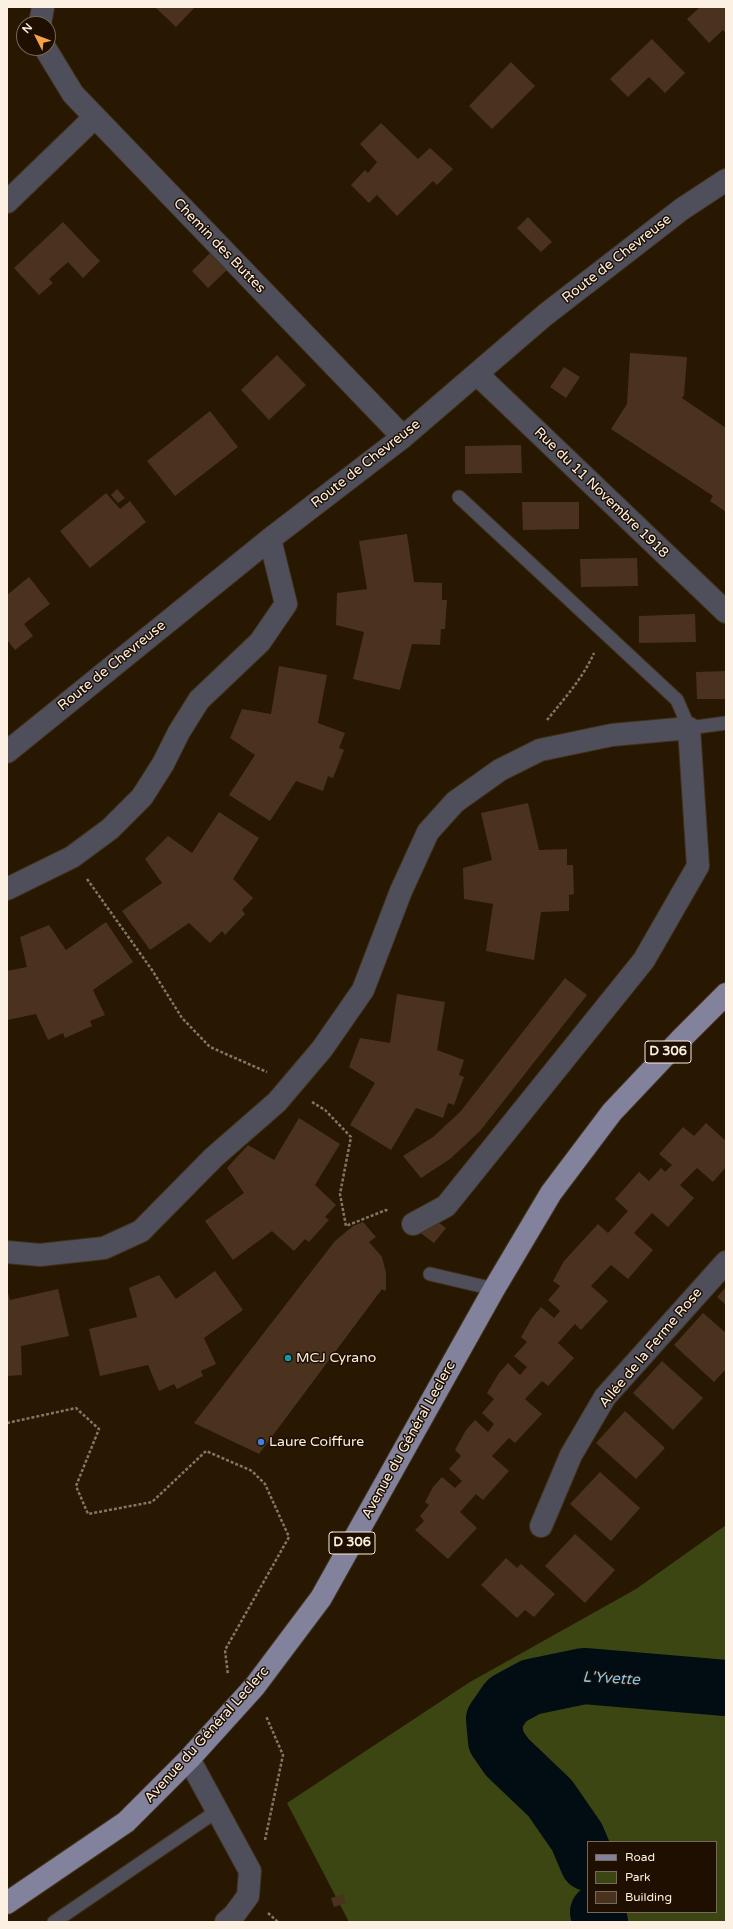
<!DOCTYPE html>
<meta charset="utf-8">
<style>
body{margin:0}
#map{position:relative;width:733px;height:1929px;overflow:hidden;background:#281801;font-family:"Varela Round",sans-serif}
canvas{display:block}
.frame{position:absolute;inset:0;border:8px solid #fbf0e1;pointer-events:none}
.legend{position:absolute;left:587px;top:1841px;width:130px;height:72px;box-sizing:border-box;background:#1e0f00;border:1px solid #76695a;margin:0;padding:5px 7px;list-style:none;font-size:12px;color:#fbf0e1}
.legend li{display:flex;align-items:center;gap:8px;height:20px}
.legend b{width:20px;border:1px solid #76695a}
.north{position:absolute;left:16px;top:16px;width:40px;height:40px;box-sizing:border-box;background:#1e0f00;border:1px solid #76695a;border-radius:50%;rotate:312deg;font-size:11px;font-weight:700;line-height:16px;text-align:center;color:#fbf0e1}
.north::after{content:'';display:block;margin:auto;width:14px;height:18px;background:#f6a247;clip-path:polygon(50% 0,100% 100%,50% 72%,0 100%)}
</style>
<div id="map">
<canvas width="733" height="1929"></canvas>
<div class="frame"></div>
<ul class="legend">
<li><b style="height:5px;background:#82829c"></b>Road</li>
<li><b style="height:11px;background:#3b4612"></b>Park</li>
<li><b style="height:11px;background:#4a321f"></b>Building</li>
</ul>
<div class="north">N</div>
</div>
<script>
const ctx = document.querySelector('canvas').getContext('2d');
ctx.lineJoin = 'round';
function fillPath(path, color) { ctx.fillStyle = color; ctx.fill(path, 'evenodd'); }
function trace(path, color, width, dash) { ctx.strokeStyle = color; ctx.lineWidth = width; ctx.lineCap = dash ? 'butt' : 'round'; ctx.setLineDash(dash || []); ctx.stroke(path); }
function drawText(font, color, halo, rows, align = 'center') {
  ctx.font = font + ' "Varela Round",sans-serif'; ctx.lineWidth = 3; ctx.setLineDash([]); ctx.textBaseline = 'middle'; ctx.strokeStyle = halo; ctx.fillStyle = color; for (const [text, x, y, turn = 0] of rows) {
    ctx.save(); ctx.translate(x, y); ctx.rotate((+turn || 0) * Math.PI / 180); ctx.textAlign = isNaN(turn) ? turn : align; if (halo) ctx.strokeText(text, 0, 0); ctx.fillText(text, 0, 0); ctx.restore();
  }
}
const green = new Path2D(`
 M726 1525V1922H349L287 1803 470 1682 636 1589ZM588 1842H716V1912H588Z`);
const river = new Path2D(`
 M588 1863 577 1837 550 1798 507 1757 496 1741 494 1719 507 1700 531 1687 584 1676 726 1688
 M598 1912 600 1922`);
const building = new Path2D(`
 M155 7H195L176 27Z
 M700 7H726V34L723 30 709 43 687 19Z
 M652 39 685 73 665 93 649 77 628 97 610 79Z
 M511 62 535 86 492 129 469 106Z
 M381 123 418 159 430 148 453 169 437 185 433 181 397 216 377 195 369 203 351 185 365 170 368 173 377 162 360 144Z
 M528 217 552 242 541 252 517 228Z
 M63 222 100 261 83 278 68 262 49 279 53 283 39 295 14 268Z
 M211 252 228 269 208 288 192 271Z
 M630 353 687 357 684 395 682 398 726 428V512L710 501 713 496 611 429 627 404Z
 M277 355 306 385 269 420 241 390Z
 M564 367 580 377 566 398 550 387Z
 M210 411 238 447 175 496 147 461Z
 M521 445 522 473 465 474V446Z
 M117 489 125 498 118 503 111 495Z
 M106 493 120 509 130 501 146 522 90 568 60 531Z
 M522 502H579V529L523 530Z
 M407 534 414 582 442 583V600H447L445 629H441L440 645 412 644 400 690 353 679 364 632 336 625 337 593 367 589 359 541Z
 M637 558 638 586 581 587 580 559Z
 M29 577 50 604 24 624 33 636 15 650 7 640V595Z
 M695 614 696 642 639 643V616Z
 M279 666 327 675 318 723 345 733 339 748 344 750 333 778 328 776 323 791 296 781 270 821 229 795 255 755 230 738 242 709 271 714Z
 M726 671V699H697L696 672Z
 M528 803 539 850 567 849V865H573L574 894 569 895V911L541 912 534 960 486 951 493 904 464 899 463 868 492 860 481 813Z
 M219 812 259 838 233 879 253 898 242 910 245 914 225 935 222 931 210 943 189 923 150 950 122 911 162 883 145 859 168 836 192 853Z
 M106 922 133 962 93 990 105 1015 90 1021 92 1026 65 1038 63 1033 48 1040 36 1014 7 1020V971L27 967 20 937 49 925 66 950Z
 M565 978 587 995 480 1131 450 1159 421 1178 403 1156 433 1137 460 1112Z
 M397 994 445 1002 437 1050 464 1060 459 1075 464 1077 454 1105 448 1103 443 1118 416 1108 391 1150 350 1125 375 1083 349 1067 360 1038 390 1043Z
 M299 1118 340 1144 315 1185 336 1205 325 1217 329 1220 309 1242 305 1239 294 1251 272 1231 233 1260 205 1221 244 1193 227 1168 248 1145 274 1160Z
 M706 1123 726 1141V1167L713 1182 697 1168 680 1185 694 1198 668 1227 652 1213 634 1233 653 1250 628 1279 611 1265 591 1286 608 1301 581 1330 575 1324 558 1343 574 1358 548 1386 542 1381 525 1399 542 1414 515 1443 509 1438 492 1456 509 1471 483 1500 476 1494 460 1512 477 1528 448 1559 415 1530 424 1521 420 1516 429 1505 425 1502 433 1487 442 1477 455 1488 462 1481 449 1469 461 1456 455 1450 466 1430 475 1420 488 1432 494 1424 482 1413 494 1399 487 1393 499 1373 508 1363 520 1375 527 1367 514 1356 527 1342 521 1337 532 1318 541 1307 554 1318 560 1311 548 1300 560 1286 553 1281 564 1261 598 1224 608 1233 628 1211 615 1199 639 1172 649 1181 661 1168 665 1172 672 1165 659 1154 683 1127 694 1136Z
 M431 1217 446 1228 434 1243 419 1232Z
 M363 1222 376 1237 369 1242 382 1257 386 1273V1289L385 1291 382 1289 259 1454 194 1423 335 1241 353 1226Z
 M215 1271 243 1310 204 1338 216 1364 201 1371 203 1376 177 1389 174 1384 159 1391 148 1365 100 1376 89 1329 137 1317 129 1288 159 1275 176 1299Z
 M726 1287V1305L717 1297Z
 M58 1289 69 1336 21 1346 22 1375 7 1376V1290L10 1300Z
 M703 1313 726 1333V1369L714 1382 674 1345Z
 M662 1361 703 1398 673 1430 633 1393Z
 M625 1411 665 1448 636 1479 596 1443Z
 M600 1472 640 1508 611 1541 570 1504Z
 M575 1534 615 1570 585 1603 545 1566Z
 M506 1558 517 1568 521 1564 555 1594 534 1617 525 1610 517 1618 481 1585Z
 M343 1894 346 1903 334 1907 331 1898Z`);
const path = new Path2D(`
 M547 720C564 699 583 678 594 653
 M87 879 152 970 182 1018 210 1047 267 1072
 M312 1102 325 1110 351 1137 340 1194 346 1226 386 1210 389 1212
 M7 1423 76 1408 99 1429 76 1486 88 1514 152 1502 206 1451 252 1471 265 1484 289 1537 225 1650 228 1675
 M265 1840 283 1755 266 1716
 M268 1913 278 1922`);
const lane = new Path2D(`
 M459 497 677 700 689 728 726 723
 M430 1274 494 1289
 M54 1922 217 1811`);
const street = new Path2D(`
 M40 24 43 7
 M45 48 73 94 403 437
 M7 202 95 117
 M477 374 726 612
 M7 752 270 539 403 437 545 315 682 209 726 180
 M7 889 72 857 110 829 142 797 163 764 179 732 199 700 260 642 286 604 270 539
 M7 1252 40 1255 104 1248 141 1231 214 1157 277 1102 322 1049 363 990 401 891 428 832 455 802 500 770 540 750 612 735 689 728 698 866 644 960 446 1206 413 1224
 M541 1526 571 1455 605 1397 726 1262
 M189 1759 250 1871 248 1896 234 1915 226 1922`);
const primary = new Path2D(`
 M7 1903 126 1822 189 1759 255 1686 321 1598 494 1289 551 1193 612 1112 682 1038 726 994`);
const markers = [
 [288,1358,4,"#0f9aa8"],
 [261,1442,4,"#3f7fe0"]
];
const shields = [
 [668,1052,46],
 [352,1543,46]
];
const shieldNames = [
 ["D 306",668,1052],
 ["D 306",352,1543]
];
const streetNames = [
 ["Chemin des Buttes",219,246,46],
 ["Route de Chevreuse",617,259,-38],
 ["Route de Chevreuse",366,464,-38],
 ["Rue du 11 Novembre 1918",601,493,44],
 ["Route de Chevreuse",112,666,-39],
 ["Allée de la Ferme Rose",651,1348,-50],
 ["Avenue du Général Leclerc",409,1440,-61],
 ["Avenue du Général Leclerc",207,1735,-48]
];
const poiNames = [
 ["MCJ Cyrano",296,1358],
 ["Laure Coiffure",269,1442]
];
const waterNames = [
 ["L'Yvette",611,1679,3]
];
fillPath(green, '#3b4612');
trace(river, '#020c13', 56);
fillPath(building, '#4a321f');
trace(lane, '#41321c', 15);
trace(street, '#41321c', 24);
trace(primary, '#41321c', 24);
trace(path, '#847663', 2.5, [3, 2]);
trace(lane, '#4f4f5c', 13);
trace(street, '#4f4f5c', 22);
trace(primary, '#82829c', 22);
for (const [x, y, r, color] of markers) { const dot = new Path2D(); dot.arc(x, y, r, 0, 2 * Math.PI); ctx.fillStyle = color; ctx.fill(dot); trace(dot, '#1e0f00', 1.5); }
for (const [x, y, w] of shields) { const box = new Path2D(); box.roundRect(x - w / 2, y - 11, w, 22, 3); ctx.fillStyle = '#1e0f00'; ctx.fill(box); trace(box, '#fbf0e1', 1); }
drawText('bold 13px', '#fbf0e1', null, shieldNames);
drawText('14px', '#fbf0e1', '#1e0f00', streetNames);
drawText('14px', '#fbf0e1', '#1e0f00', poiNames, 'left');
drawText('italic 15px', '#85caf3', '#1e0f00', waterNames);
</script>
